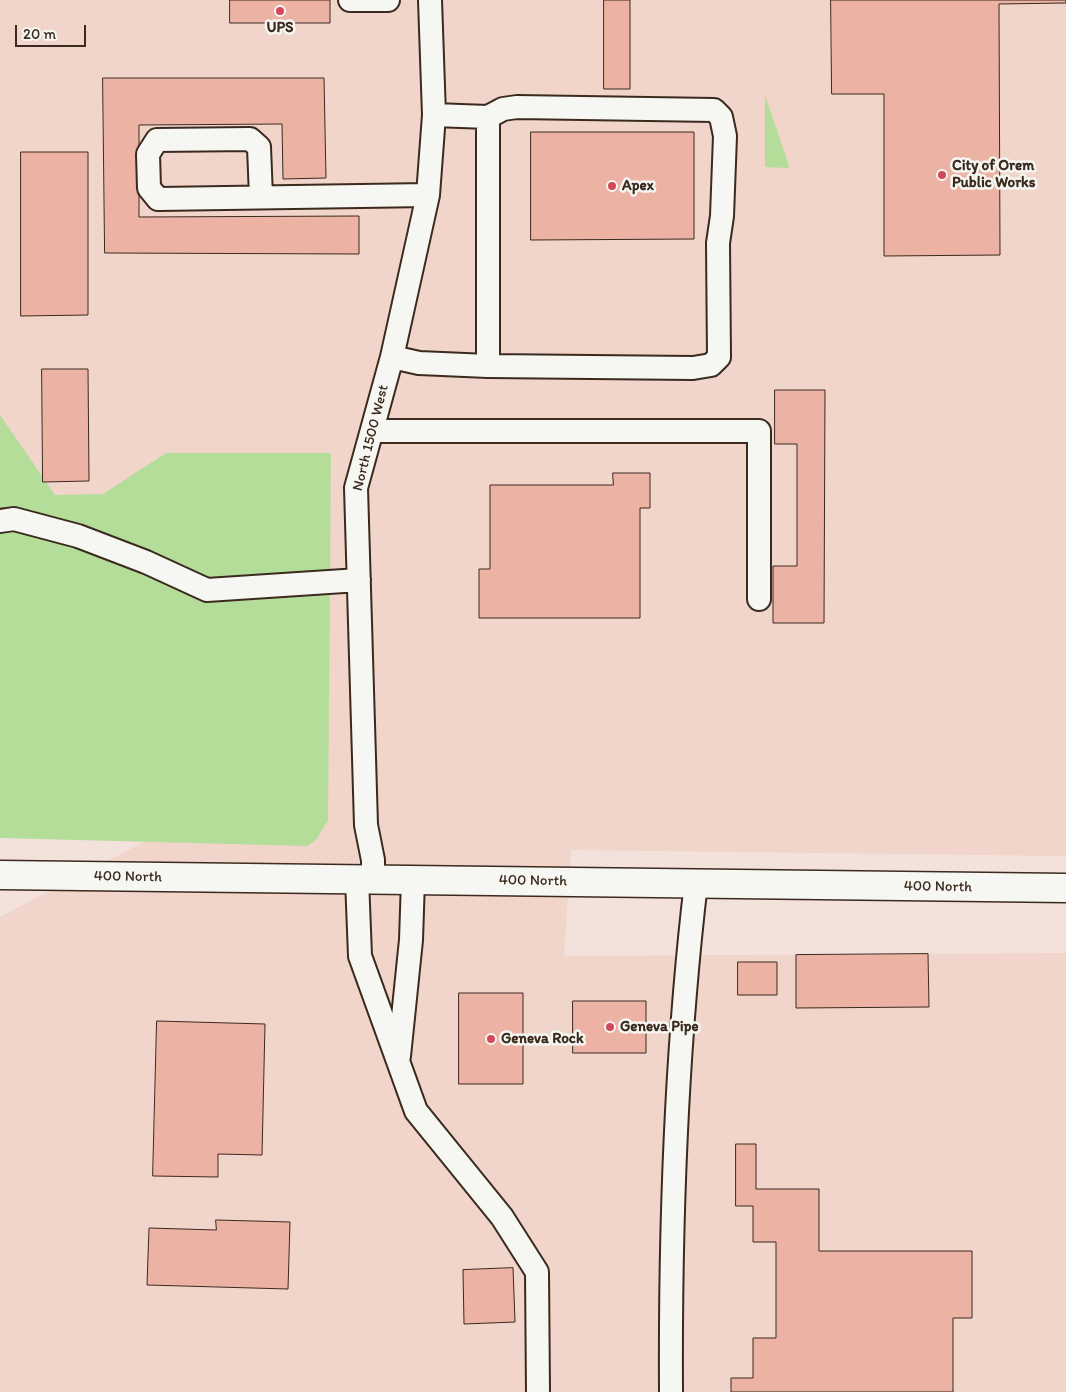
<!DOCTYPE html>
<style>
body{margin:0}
#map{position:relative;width:1066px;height:1392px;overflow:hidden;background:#f3e2db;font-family:Itim,sans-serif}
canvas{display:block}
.scale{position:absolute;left:15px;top:25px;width:71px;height:22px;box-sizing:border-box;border:2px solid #3b2a1e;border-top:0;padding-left:6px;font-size:15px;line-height:18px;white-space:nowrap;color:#3b2a1e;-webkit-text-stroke:4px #f6f6f2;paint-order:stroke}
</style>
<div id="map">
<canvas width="1066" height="1392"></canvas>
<div class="scale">20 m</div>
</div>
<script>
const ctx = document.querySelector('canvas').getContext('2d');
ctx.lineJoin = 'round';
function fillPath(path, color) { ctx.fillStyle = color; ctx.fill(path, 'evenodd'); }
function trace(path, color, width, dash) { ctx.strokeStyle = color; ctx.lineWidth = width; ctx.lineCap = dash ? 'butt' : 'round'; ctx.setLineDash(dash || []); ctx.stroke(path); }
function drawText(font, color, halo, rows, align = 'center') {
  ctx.font = font + ' Itim,sans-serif'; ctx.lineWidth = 5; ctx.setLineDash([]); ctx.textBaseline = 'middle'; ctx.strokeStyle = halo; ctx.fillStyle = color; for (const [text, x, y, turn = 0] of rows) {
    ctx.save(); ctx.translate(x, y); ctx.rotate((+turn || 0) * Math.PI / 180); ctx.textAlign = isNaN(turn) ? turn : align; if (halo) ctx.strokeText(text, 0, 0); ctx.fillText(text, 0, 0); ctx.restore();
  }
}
const built = new Path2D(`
 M0 0H1066V856L571 850 564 956 1066 953V1392H0V917L217 804 0 656Z`);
const green = new Path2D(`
 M765 95 788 163 789 167 787 168 765 167Z
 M0 415 55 495 103 494 166 453H331L328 820 316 840 307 846 0 838Z`);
const building = new Path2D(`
 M230 0H330V23H230Z
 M604 0H630V89H604Z
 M831 0H1066V3L999 4 1000 255 884 256V94H832Z
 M103 78H324L326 178 283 179 282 124 139 125V217L359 216V254L105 253Z
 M531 132H694V239L531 240Z
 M21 152H88V315L21 316Z
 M42 369H88L89 481 43 482Z
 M775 390H825L824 623H773V566H797V444H775Z
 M613 473H650V508H640V618H479V569H490V485H613Z
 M928 954 929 1007 796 1008V955Z
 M738 962H777V995H738Z
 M459 993H523V1084H459Z
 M573 1001H646V1053H573Z
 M157 1021 265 1024 262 1155 218 1154V1177L153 1176Z
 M736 1144H756V1189H819V1251H972V1318H953V1392H731V1378H753V1338H776V1242H753V1206H736Z
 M216 1220 290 1222 288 1289 147 1285 149 1228 216 1230Z
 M513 1268 515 1322 464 1324 463 1270Z`);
const minor = new Path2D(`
 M350 0H388
 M488 117V366
 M261 197 259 147 250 139 157 140 148 154 149 188 158 199 428 195
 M392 357 419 363 488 366 693 368 711 365 719 357 718 243 722 216 725 136 721 117 714 110 517 107 503 109 488 117 434 115
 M372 431H759V599
 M0 521 14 519 78 536 146 562 207 590 359 580
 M357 879 360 956 416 1111 502 1217 537 1272 538 1392
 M373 879V860L366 825 356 488 392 357 428 195 434 115 430 0
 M399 1056 411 940 413 880
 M671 1392C670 1223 676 1052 696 883`);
const major = new Path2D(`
 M0 875 1066 888`);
const markers = [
 [280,11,5,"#d1495b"],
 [942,175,5,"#d1495b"],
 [612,186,5,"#d1495b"],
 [610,1027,5,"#d1495b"],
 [491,1039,5,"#d1495b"]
];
const poiNames = [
 ["UPS",280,28,"center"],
 ["City of Orem",952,166],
 ["Public Works",952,183],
 ["Apex",622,186],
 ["Geneva Pipe",620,1027],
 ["Geneva Rock",501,1039]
];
const streetNames = [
 ["North 1500 West",371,438,-76],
 ["400 North",128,877,1],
 ["400 North",533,881,1],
 ["400 North",938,887,1]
];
fillPath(built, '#f1d4ca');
fillPath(green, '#b4dd9a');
fillPath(building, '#ecb3a4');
trace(building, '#3b2a1e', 1);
trace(minor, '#3b2a1e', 26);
trace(major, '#3b2a1e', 31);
trace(minor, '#f6f6f2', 22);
trace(major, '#f6f6f2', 28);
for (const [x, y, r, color] of markers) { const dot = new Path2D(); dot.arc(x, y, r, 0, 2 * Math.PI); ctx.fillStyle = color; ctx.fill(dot); trace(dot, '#f6f6f2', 2); }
drawText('bold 15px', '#3b2a1e', '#f6f6f2', poiNames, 'left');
drawText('15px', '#3b2a1e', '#f6f6f2', streetNames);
</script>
